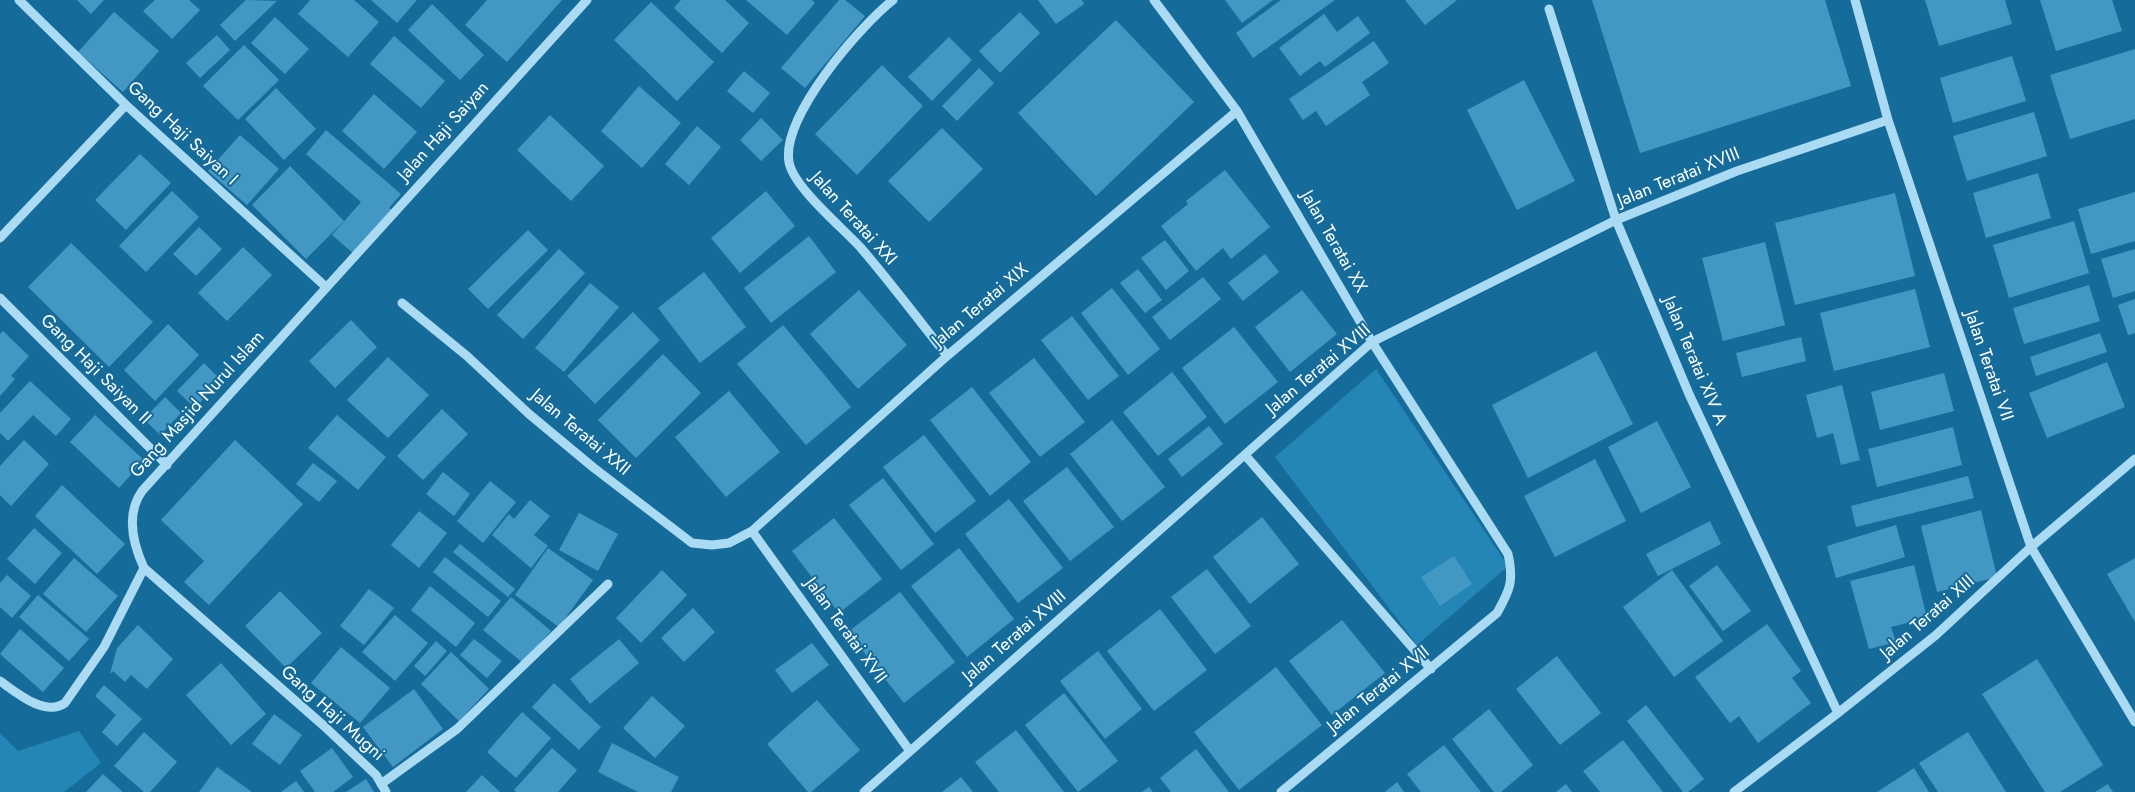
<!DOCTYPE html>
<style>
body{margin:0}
canvas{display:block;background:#156c9a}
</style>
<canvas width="2135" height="792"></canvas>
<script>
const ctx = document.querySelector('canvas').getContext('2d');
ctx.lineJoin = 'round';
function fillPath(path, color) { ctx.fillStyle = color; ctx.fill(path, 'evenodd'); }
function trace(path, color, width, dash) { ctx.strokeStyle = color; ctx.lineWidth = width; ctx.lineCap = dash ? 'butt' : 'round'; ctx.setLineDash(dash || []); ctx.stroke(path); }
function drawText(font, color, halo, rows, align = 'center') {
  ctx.font = font + ' Jost,sans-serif'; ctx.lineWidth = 4; ctx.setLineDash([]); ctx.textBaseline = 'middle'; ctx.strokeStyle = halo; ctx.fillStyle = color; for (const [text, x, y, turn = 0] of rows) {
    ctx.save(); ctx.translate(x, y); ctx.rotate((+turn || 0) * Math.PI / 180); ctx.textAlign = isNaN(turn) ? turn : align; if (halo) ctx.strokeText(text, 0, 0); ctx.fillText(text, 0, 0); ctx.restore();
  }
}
const green = new Path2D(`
 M1376 369 1508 566 1417 645 1275 457Z
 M79 731 101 763 64 792H0V733L18 751Z`);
const building = new Path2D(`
 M77 0H104L91 14Z
 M155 0H189L200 10 172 39 143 11Z
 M246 0 277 1 235 41 220 25Z
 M310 0H354L379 22 348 57 298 14Z
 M371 0H417L397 23Z
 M487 0H562L507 62 465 25Z
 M681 0H725L749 23 722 53 674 8Z
 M746 0H812L815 3 787 35Z
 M839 0H845L865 16 805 88 781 68Z
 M1038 0H1082L1084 4 1056 24Z
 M1225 0H1273L1242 23Z
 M1281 0H1335L1253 58 1236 33Z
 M1405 0H1457L1425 25Z
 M1592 0H1825L1851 86 1640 153Z
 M1925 0H2005L2012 24 1939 46Z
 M2040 0H2112L2122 31 2056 51Z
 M651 2 714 62 677 101 614 40Z
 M432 4 484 55 460 80 408 30Z
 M114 12 159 51 123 92 78 52Z
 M1020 12 1040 33 1000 73 979 51Z
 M1324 14 1337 32 1358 16 1370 33 1325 67 1320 61 1300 76 1279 48Z
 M275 17 309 49 285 74 251 43Z
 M1116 20 1194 102 1096 196 1018 113Z
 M217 35 230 50 200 78 186 63Z
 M394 36 445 81 421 108 370 64Z
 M949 37 972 60 932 101 908 77Z
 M1374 41 1389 63 1362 82 1370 95 1326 126 1316 111 1303 120 1289 99Z
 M244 45 279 80 238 120 203 86Z
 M2135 49V119L2070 139 2050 75Z
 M2012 56 2026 101 1953 123 1940 78Z
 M882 65 923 106 857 175 815 134Z
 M979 68 994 83 957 121 942 106Z
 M744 71 770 93 753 113 727 91Z
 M1524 80 1575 181 1517 210 1467 110Z
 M639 86 681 123 642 168 601 131Z
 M276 88 316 129 284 160 245 119Z
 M374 94 417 132 384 169 342 131Z
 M2034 112 2047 156 1967 181 1953 136Z
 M550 115 604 166 571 201 517 150Z
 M761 118 783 140 761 161 740 140Z
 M697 126 721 147 689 185 665 164Z
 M942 128 983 169 929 222 888 181Z
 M326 130 401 194 389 208 392 210 354 254 332 235 361 202 306 154Z
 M240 135 279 169 247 205 208 171Z
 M140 154 171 183 126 230 95 200Z
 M290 166 344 221 306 259 252 205Z
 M1225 170 1270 227 1231 259 1223 248 1196 271 1161 226 1188 204 1186 201Z
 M2038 173 2051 218 1986 238 1973 193Z
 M172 191 199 217 146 272 119 246Z
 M766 191 795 226 740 273 711 238Z
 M2135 192V241L2091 254 2078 209Z
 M1895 193 1915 276 1795 305 1775 223Z
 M2074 221 2089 273 2009 298 1993 245Z
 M199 227 222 249 196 276 173 254Z
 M528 230 548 250 488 309 468 289Z
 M809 236 836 272 771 323 744 288Z
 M1165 240 1189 271 1166 290 1141 258Z
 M1765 242 1785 325 1723 341 1702 258Z
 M71 243 153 322 109 367 28 287Z
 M243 247 272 275 227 321 198 293Z
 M559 249 585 273 523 339 497 315Z
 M2135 249V291L2113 298 2101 259Z
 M1265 254 1279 272 1243 301 1228 283Z
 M1138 269 1162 300 1145 313 1120 283Z
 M704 272 746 327 700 363 658 308Z
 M1203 277 1221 299 1170 340 1152 317Z
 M590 283 619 307 564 372 535 348Z
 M2089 285 2100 321 2024 344 2013 308Z
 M1112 288 1160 349 1128 375 1081 313Z
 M1915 289 1930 347 1834 371 1820 313Z
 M859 290 907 345 858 389 810 334Z
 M1302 290 1337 334 1290 372 1255 327Z
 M2135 299V333L2128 335 2118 305Z
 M633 312 660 340 595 404 567 376Z
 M1072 316 1119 376 1088 400 1041 340Z
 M351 320 377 347 335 388 309 361Z
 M168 324 199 355 155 401 124 370Z
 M783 325 851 407 806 445 737 364Z
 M1234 327 1278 382 1225 424 1182 368Z
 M3 331 29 356 11 376 15 379 0 396V334Z
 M2100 333 2107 352 2036 376 2030 357Z
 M1801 337 1806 361 1742 377 1736 353Z
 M1596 351 1633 424 1528 478 1492 405Z
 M663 354 701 393 636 458 598 420Z
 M388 357 429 395 388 438 347 400Z
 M1034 358 1085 422 1040 457 989 393Z
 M2107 362 2125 407 2047 438 2029 393Z
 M204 363 221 380 195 408 177 391Z
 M1172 372 1207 417 1158 456 1123 412Z
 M1944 373 1954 411 1880 430 1871 392Z
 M30 381 71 419 56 436 33 415 8 441 0 433V413Z
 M1842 385 1860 460 1841 465 1833 433 1817 438 1806 395Z
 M972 387 1031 462 990 496 930 420Z
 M729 391 780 452 726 497 675 437Z
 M165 397 181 413 160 435 144 419Z
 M442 409 468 434 423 480 397 456Z
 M95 415 144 460 119 488 70 442Z
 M337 415 386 457 358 490 308 448Z
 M1112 420 1165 487 1122 521 1070 454Z
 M1657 421 1691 487 1641 513 1608 447Z
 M1209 426 1223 444 1182 477 1168 459Z
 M1953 427 1962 465 1877 487 1868 449Z
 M924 435 976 501 935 533 883 467Z
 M24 440 49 464 11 506 0 495V466Z
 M235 440 303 504 209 605 184 582 204 561 161 520Z
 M1595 459 1626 521 1555 557 1524 496Z
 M313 463 337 481 319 502 296 484Z
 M1067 467 1114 527 1070 561 1023 501Z
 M443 472 470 494 454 516 426 494Z
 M1968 476 1974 498 1856 527 1851 506Z
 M883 478 934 544 901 570 849 505Z
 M490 481 516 502 483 543 457 521Z
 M62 485 125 544 97 574 35 516Z
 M1009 499 1063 568 1018 603 965 534Z
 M530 500 550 516 534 535 548 546 531 568 492 535 509 514 514 519Z
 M1981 510 1997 577 1937 592 1921 526Z
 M419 511 447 533 419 568 391 545Z
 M579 513 618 534 598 571 559 550Z
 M1262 517 1299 564 1250 604 1213 557Z
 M834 518 882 579 839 613 792 551Z
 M1710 521 1721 544 1658 576 1646 554Z
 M1896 525 1905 557 1836 578 1827 546Z
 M34 528 62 553 35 584 7 559Z
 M460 544 515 589 508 597 453 552Z
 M548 548 593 580 559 627 515 595Z
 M959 548 1014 619 967 657 911 586Z
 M1454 556 1472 584 1440 606 1421 577Z
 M445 557 501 601 488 617 433 572Z
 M74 558 118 596 86 632 43 594Z
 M2135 558V622L2107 574Z
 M1717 565 1751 611 1723 631 1689 586Z
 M1914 565 1927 618 1891 627 1896 642 1869 649 1850 581Z
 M1207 569 1251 626 1215 654 1171 597Z
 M662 570 687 595 641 643 616 618Z
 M1672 570 1723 641 1674 677 1623 607Z
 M7 575 31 596 12 618 0 607V583Z
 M430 586 475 623 456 647 411 610Z
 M369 589 394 608 364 645 340 626Z
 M280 591 322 633 286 668 245 626Z
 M900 592 955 662 904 703 848 632Z
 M38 595 89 639 69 661 19 617Z
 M511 597 551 631 523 663 483 630Z
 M693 608 715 632 684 662 661 638Z
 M1160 609 1207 670 1154 711 1107 651Z
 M395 615 428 643 395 681 362 652Z
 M1342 620 1385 673 1332 715 1289 661Z
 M1767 624 1801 671 1792 678 1811 703 1758 743 1739 716 1730 723 1695 677Z
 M138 625 173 659 147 689 131 675 125 682 113 671 110 674 117 648Z
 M20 629 64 668 43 692 0 654Z
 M474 639 502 661 487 678 460 655Z
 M619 639 639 663 590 704 570 679Z
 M436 641 447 651 425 676 414 666Z
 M812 643 829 665 792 693 775 670Z
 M341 647 390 688 360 723 311 683Z
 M1098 651 1142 709 1105 739 1060 681Z
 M451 652 489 689 459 721 421 684Z
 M1557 656 1601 713 1560 745 1516 689Z
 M2037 659 2103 765 2060 792H2045L1982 694Z
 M221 663 266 714 231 745 186 695Z
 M1276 667 1322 725 1239 790 1194 732Z
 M554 683 601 727 579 750 532 707Z
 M104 685 142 719 117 746 102 732 116 715 95 696Z
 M414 689 443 729 393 767 363 727Z
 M1064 693 1118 761 1078 792 1025 725Z
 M652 696 685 726 655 758 623 728Z
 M817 700 860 750 811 792H808L767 744Z
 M1646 705 1704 779 1688 792H1683L1627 721Z
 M1489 709 1533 765 1501 792H1494L1452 739Z
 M522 712 551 738 516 778 487 752Z
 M274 714 302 735 280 765 252 744Z
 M1016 730 1064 792H999L975 762Z
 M144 732 177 762 150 792H144L114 766Z
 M1968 732 2006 792H1938L1919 763Z
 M1623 740 1663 792H1600L1583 771Z
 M612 743 679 777 671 792H638L598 772Z
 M1444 745 1481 792H1421L1407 774Z
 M332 748 353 777 333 792H315L300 771Z
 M552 748 577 770 558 792H516L514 790Z
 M1196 749 1229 792H1171L1160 778Z
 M217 767 252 792H199Z
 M1914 768 1929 792H1877Z
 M103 774 123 792H86Z
 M482 775 500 792H466Z
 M961 777 973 792H942Z
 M366 779 374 792H346Z
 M296 781 304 792H281Z
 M1397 782 1404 792H1385Z
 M1566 784 1572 792H1556Z
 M2108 784 2113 792H2095Z
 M1149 787 1153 792H1142Z`);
const minor = new Path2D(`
 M19 0 126 105 326 287
 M893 0C859 27 781 117 789 162 793 187 843 228 861 248 891 283 919 320 947 356
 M1154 0 1237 111 1372 342 1508 554C1514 581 1510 590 1497 613L1281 792
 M1855 0 1888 120 2031 547 2135 722
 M1549 9 1616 220 1689 394 1838 713
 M0 238 126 105
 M0 298 167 465
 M402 303 467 356 529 414 594 468 692 543 712 545 729 543 752 531 947 356 1237 111
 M1245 455 1431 669
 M752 531 910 751
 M144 568 324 726 376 775 386 792
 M0 681C17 693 45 717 65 703L104 647 144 568C133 544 125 515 142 491L587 0
 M381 784 457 729 608 584
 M864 792 1372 342 1616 220 1737 171 1888 120
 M1734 792 1838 713 1936 635 2031 547 2135 459`);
const streetNames = [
 ["Jalan Haji Saiyan",444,132,-48],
 ["Gang Haji Saiyan I",182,134,43],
 ["Jalan Teratai XVIII",1679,178,-22],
 ["Jalan Teratai XXI",853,219,48],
 ["Jalan Teratai XX",1333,242,60],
 ["Jalan Teratai XIX",981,306,-40],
 ["Jalan Teratai XIV A",1694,361,67],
 ["Jalan Teratai VII",1988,366,71],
 ["Gang Haji Saiyan II",95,370,45],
 ["Jalan Teratai XVIII",1319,370,-40],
 ["Gang Masjid Nurul Islam",198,405,-48],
 ["Jalan Teratai XXII",580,433,40],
 ["Jalan Teratai XIII",1928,618,-41],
 ["Jalan Teratai XVII",845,631,54],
 ["Jalan Teratai XVIII",1015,637,-41],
 ["Jalan Teratai XVII",1379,690,-39],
 ["Gang Haji Mugni",332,714,42]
];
fillPath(green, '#2486b7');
fillPath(building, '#4398c3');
trace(minor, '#aadbf3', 9);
drawText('18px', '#fff', '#156c9a', streetNames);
</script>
